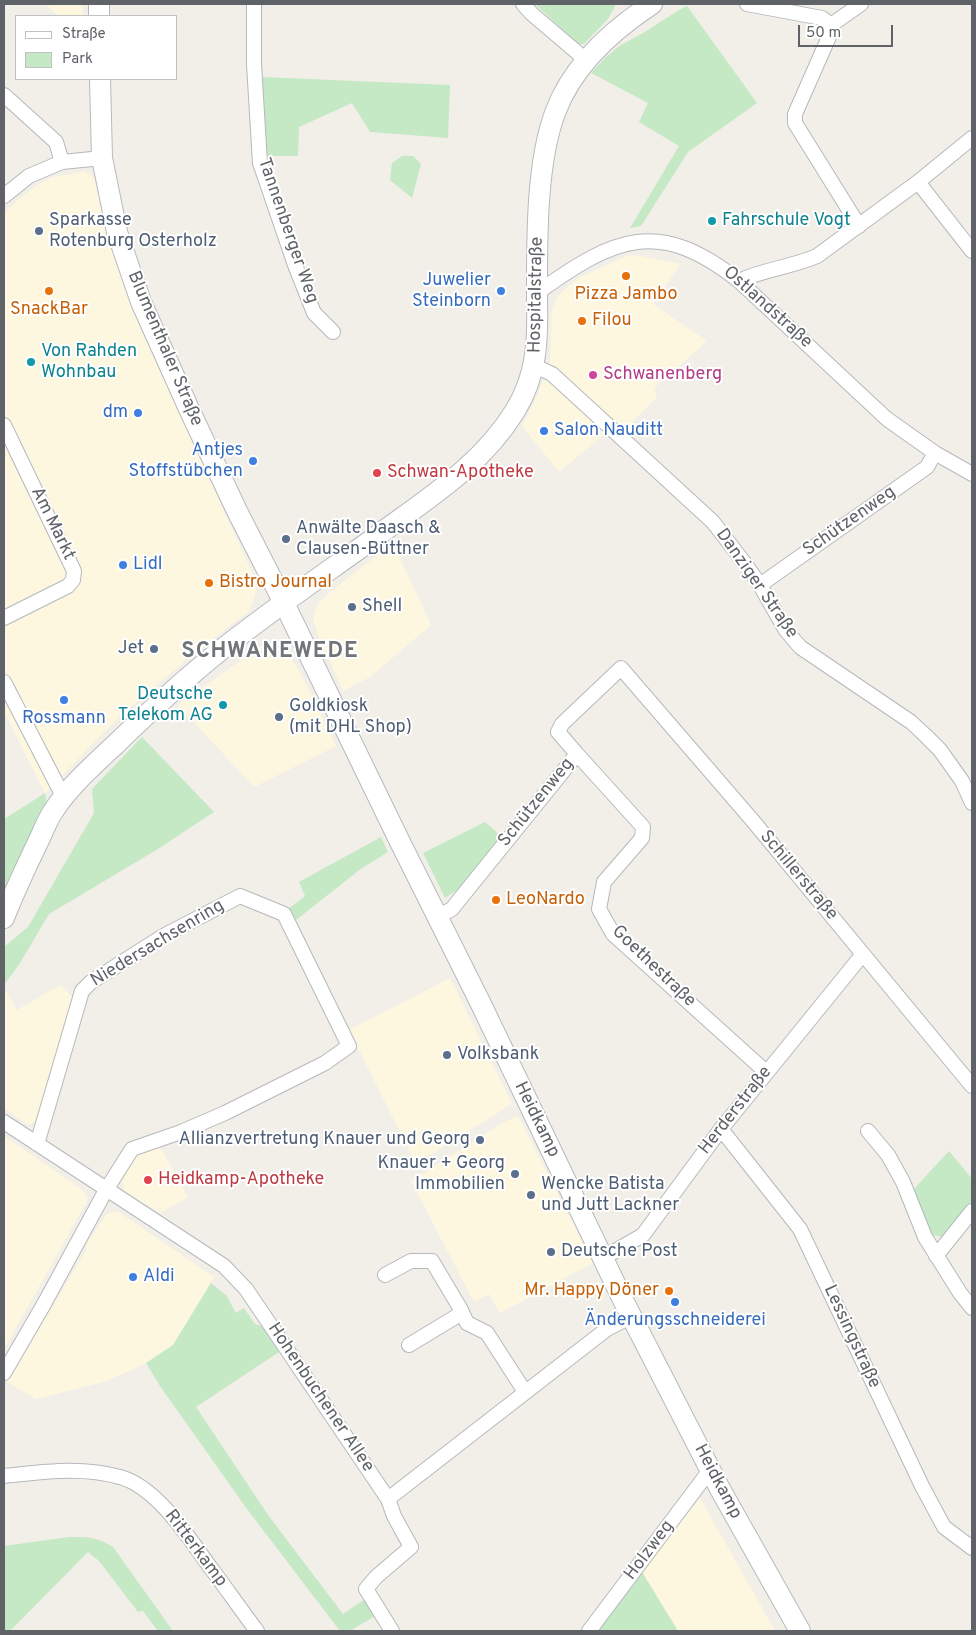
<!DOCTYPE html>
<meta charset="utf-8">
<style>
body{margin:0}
#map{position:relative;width:976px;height:1635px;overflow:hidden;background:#f1efe8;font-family:Overpass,sans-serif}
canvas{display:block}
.frame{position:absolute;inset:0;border:5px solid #5f6368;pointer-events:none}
.legend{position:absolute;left:15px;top:15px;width:162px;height:65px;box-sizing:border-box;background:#fff;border:1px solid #bfc1c3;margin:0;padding:6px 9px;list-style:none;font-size:15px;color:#5f6368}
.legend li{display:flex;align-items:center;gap:10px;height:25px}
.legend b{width:25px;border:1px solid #bfc1c3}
.scale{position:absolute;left:798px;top:25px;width:95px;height:22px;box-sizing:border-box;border:2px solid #5f6368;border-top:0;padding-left:6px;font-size:15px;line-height:18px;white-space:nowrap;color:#5f6368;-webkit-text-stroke:4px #fff;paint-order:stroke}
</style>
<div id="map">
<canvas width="976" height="1635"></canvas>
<div class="frame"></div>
<ul class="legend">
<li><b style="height:6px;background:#fff"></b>Straße</li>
<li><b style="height:14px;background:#c5e8c5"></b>Park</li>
</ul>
<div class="scale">50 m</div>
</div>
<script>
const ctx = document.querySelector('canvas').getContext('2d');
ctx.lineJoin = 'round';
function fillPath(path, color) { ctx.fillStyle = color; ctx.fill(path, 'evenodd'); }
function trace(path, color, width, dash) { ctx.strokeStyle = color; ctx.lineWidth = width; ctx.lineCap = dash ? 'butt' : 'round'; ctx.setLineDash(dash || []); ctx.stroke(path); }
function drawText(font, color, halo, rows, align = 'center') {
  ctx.font = font + ' Overpass,sans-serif'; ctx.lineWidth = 4; ctx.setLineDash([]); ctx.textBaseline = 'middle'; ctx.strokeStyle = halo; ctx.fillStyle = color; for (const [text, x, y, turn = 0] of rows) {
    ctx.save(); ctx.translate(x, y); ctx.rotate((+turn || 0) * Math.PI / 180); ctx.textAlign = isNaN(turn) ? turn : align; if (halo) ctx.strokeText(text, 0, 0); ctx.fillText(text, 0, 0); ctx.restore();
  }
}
const commercial = new Path2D(`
 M45 4H83V16H59Z
 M84 172 89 173 94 178 114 257 141 330 255 579 256 591 253 602 248 612 200 649 146 693 111 725 45 793 4 711V214L18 200 36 186 52 177Z
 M636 255 680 264 653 304 707 341 654 388 657 397 622 433 614 426 559 472 522 426 538 394 550 363 552 311 556 299 566 288 580 277 627 256Z
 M393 543 431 625 370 677 343 691 318 635 313 618 317 605 330 592Z
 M261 646H275L288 653 302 676 336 746 254 787 178 705Z
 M450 978 512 1104 430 1155 415 1162 349 1030Z
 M60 985 74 999 59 1046 39 1117 34 1122 28 1125 4 1108V988L17 1010Z
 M518 1116 593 1263 500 1313 489 1294 474 1302 411 1181 506 1121Z
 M4 1136 84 1191 87 1198 86 1203 4 1349Z
 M160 1147 188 1197 160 1213 125 1191 122 1182 124 1175 136 1155Z
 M117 1211 214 1277 173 1345 146 1363 107 1381 36 1399 7 1382 87 1249 86 1245 95 1231 107 1214Z
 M700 1498 775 1631H678L642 1572Z`);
const green = new Path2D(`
 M535 4H616L608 19 584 44H578Z
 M687 6 757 103 688 152 641 226 630 228 679 146 639 122 648 103 591 73 605 58 619 46 643 33 679 10Z
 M261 77 450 85 448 138 370 132 352 103 299 127 298 156H265Z
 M402 156H413L421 164 412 198 390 180 392 163Z
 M142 737 214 812 158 849 49 914 20 963 4 985V947L28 927 94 813 92 789Z
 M45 793 48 810 34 827 4 891V819Z
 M485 822 502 837 460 888 445 898 423 853Z
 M381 837 388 852 362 868 296 920 288 909 305 896 299 882Z
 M949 1151 972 1179V1200L945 1237 931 1235 912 1191Z
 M211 1283 226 1295 236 1313 244 1308 255 1324 262 1326 279 1352 196 1407 268 1515 343 1614 365 1599 375 1616 350 1631H340L247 1509 160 1386 146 1363 173 1345Z
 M69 1537C88 1537 97 1537 113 1547L173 1631H158L143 1611 138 1612 99 1561 88 1552 10 1631H4V1546Z
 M642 1572 678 1631H596Z`);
const street = new Path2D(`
 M254 4V64L260 163 295 265 314 313 333 332
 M523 4 532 14 586 60
 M747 4 822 18 831 25 861 4
 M831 25 832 30 795 114V123L859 226
 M4 95 56 142 62 162 102 158
 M918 182 972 251
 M4 196 29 176 62 162
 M739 281C764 269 792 267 817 256L918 182 972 138
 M537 293C615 237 658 217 739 281L887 419 935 453 972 474
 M535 366 552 374 713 522 746 565 760 585 785 629 800 647 911 722 926 736 940 750 962 781 972 803
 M4 425 74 571 73 580 68 586 4 618
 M760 585 927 467 935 453
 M4 682 64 798
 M577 754 643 827 642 838 604 882 599 909 613 934 766 1072
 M437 917 452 909 455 905 577 754 558 732 562 724 621 668 753 821 972 1086
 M4 1122 224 1266 246 1289 388 1499 607 1329 632 1316
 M721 1129 800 1229 922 1486 944 1527 972 1548
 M868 1131 888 1155 903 1182 925 1237 960 1293 972 1308
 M936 1256 972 1211
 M603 1258 643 1235 721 1129 863 954
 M385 1275 411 1261H432L460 1308 467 1323 487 1333 525 1392
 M409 1345 462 1313
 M4 1373 44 1304 106 1190 132 1149 181 1132 225 1113 325 1063 349 1046 284 914 240 896 165 935 91 982 82 991 37 1144
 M4 1476C43 1472 81 1466 120 1477 157 1487 189 1538 210 1567 226 1588 241 1610 257 1631
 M388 1499 394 1516 411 1547 376 1577 366 1589 392 1631
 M589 1631 710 1470`);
const secondary = new Path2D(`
 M99 4V16
 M100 79 102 158 117 232 141 302 189 409 237 511 284 603 400 842 480 1002 623 1300 720 1489 800 1631
 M4 918C14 892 26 867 38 842 43 832 47 820 54 810 71 784 96 763 119 741 152 709 186 678 221 650 269 612 320 577 370 541 422 502 480 468 515 411 538 374 538 338 537 296 537 241 536 164 555 113 572 66 611 31 652 4`);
const markers = [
 [712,221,5,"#0f9aa8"],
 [39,231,5,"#5c6f8a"],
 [626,276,5,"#e8710a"],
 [49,291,5,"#e8710a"],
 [501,291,5,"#3f7fe0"],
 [582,321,5,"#e8710a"],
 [31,362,5,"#0f9aa8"],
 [593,375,5,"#d1479c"],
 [138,413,5,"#3f7fe0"],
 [544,431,5,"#3f7fe0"],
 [253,461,5,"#3f7fe0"],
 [377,473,5,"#e0444e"],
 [286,539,5,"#5c6f8a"],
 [123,565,5,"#3f7fe0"],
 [209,583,5,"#e8710a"],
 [352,607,5,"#5c6f8a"],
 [154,649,5,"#5c6f8a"],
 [64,700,5,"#3f7fe0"],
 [223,705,5,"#0f9aa8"],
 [279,717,5,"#5c6f8a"],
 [496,900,5,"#e8710a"],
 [447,1055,5,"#5c6f8a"],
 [480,1140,5,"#5c6f8a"],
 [515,1174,5,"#5c6f8a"],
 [148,1180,5,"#e0444e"],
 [531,1195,5,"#5c6f8a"],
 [551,1252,5,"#5c6f8a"],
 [133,1277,5,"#3f7fe0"],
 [669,1291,5,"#e8710a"],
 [675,1302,5,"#3f7fe0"]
];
const serviceNames = [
 ["Sparkasse",49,221],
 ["Rotenburg Osterholz",49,242],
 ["Anwälte Daasch &",296,529],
 ["Clausen-Büttner",296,550],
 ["Shell",362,607],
 ["Jet",144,649,"right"],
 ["Goldkiosk",289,707],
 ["(mit DHL Shop)",289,728],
 ["Volksbank",457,1055],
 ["Allianzvertretung Knauer und Georg",470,1140,"right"],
 ["Knauer + Georg",505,1164,"right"],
 ["Immobilien",505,1185,"right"],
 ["Wencke Batista",541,1185],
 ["und Jutt Lackner",541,1206],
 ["Deutsche Post",561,1252]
];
const cultureNames = [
 ["Fahrschule Vogt",722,221],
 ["Von Rahden",41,352],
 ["Wohnbau",41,373],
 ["Deutsche",213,695,"right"],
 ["Telekom AG",213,716,"right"]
];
const streetNames = [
 ["Tannenberger Weg",287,231,71],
 ["Hospitalstraße",537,295,-89],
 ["Ostlandstraße",767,308,42],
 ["Blumenthaler Straße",164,349,67],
 ["Schützenweg",850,522,-35],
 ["Am Markt",52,524,64],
 ["Danziger Straße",756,584,55],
 ["Schützenweg",537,803,-51],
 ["Schillerstraße",798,876,50],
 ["Niedersachsenring",158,944,-31],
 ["Goethestraße",653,967,44],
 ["Herderstraße",736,1111,-52],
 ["Heidkamp",536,1120,64],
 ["Lessingstraße",851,1337,65],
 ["Hohenbuchener Allee",320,1398,56],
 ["Heidkamp",717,1482,62],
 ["Ritterkamp",195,1549,53],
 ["Holzweg",650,1551,-53]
];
const shopNames = [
 ["Juwelier",491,281],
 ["Steinborn",491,302],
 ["dm",128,413],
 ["Salon Nauditt",554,431,"left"],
 ["Antjes",243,451],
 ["Stoffstübchen",243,472],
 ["Lidl",133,565,"left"],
 ["Rossmann",64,719,"center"],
 ["Aldi",143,1277,"left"],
 ["Änderungsschneiderei",675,1321,"center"]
];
const foodNames = [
 ["Pizza Jambo",626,295,"center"],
 ["SnackBar",49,310,"center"],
 ["Filou",592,321],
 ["Bistro Journal",219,583],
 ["LeoNardo",506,900],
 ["Mr. Happy Döner",659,1291,"right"]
];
const hotelNames = [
 ["Schwanenberg",603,375]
];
const healthNames = [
 ["Schwan-Apotheke",387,473],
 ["Heidkamp-Apotheke",158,1180]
];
const districtNames = [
 ["SCHWANEWEDE",270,653]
];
fillPath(commercial, '#fef7e0');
fillPath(green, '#c5e8c5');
trace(street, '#b5b8bc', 16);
trace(secondary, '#b6babf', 22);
trace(street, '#fff', 14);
trace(secondary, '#fff', 20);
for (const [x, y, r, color] of markers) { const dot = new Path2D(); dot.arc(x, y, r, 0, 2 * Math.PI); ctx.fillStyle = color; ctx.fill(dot); trace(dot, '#fff', 2); }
drawText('18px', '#4e5e75', '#fff', serviceNames, 'left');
drawText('18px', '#0d838f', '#fff', cultureNames, 'left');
drawText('18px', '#5f6368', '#fff', streetNames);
drawText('18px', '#366cbe', '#fff', shopNames, 'right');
drawText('18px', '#c56008', '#fff', foodNames, 'left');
drawText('18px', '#b23c85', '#fff', hotelNames, 'left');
drawText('18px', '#be3a42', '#fff', healthNames, 'left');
ctx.letterSpacing = '1px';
drawText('bold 22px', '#70757a', '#fff', districtNames);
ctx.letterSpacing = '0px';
</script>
